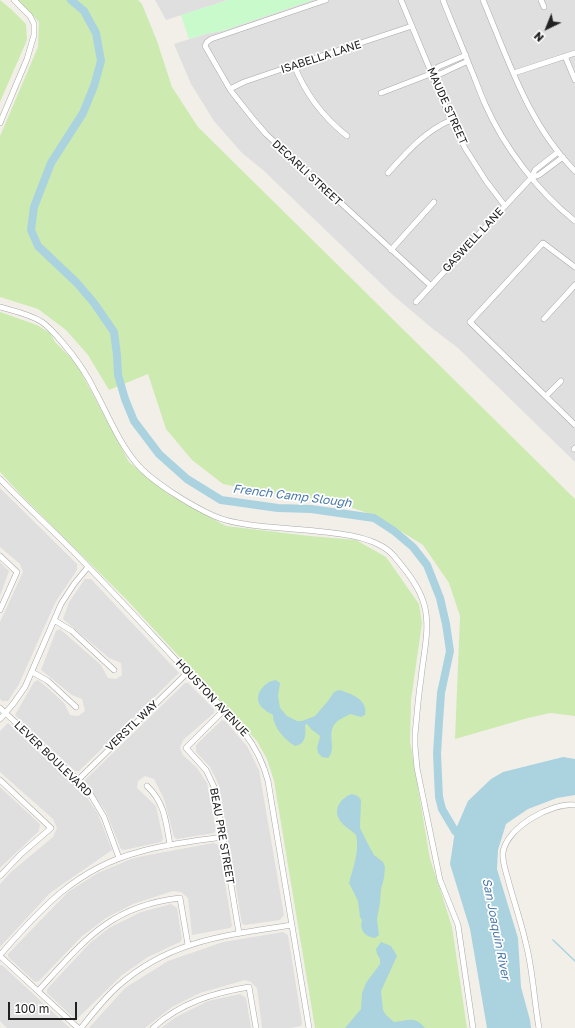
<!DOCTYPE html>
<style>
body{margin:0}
#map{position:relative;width:575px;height:1028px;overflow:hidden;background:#f2efe9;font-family:"Golos Text",sans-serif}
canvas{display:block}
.north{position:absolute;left:527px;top:8px;width:40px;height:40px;-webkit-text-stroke:3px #fff;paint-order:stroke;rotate:223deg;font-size:11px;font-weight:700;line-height:16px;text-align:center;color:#222}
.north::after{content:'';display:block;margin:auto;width:14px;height:18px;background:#222;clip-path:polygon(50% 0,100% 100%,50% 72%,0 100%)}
.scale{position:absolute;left:8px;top:1002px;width:69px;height:18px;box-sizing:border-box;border:2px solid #222;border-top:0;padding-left:5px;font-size:12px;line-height:14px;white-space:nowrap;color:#222;-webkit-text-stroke:3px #fff;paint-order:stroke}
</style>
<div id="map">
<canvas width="575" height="1028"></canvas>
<div class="north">N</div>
<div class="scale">100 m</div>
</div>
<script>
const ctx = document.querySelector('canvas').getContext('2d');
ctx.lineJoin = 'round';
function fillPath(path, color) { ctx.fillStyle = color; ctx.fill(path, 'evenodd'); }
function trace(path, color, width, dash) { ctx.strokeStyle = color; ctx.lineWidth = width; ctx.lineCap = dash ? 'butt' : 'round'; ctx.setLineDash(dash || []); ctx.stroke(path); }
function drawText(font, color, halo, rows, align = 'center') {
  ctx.font = font + ' "Golos Text",sans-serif'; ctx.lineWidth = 3.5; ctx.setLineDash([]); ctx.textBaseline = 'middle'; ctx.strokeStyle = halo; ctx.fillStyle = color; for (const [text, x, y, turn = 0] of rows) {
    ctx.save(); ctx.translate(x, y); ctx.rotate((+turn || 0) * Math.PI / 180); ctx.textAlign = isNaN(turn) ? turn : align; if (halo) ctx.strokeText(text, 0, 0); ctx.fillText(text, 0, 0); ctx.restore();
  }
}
const residential = new Path2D(`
 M155 0H228L166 20Z
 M313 0H575V462L458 348 433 329 394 296 263 170 242 153 214 121 191 84 174 44 209 33 222 31Z
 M0 488 77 564V570L55 603 19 684 8 701H2L0 699V622L23 572 20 564 0 547Z
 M0 562 9 571 0 596Z
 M85 579H91L179 673 79 771H75L15 715 34 682 38 680 49 689 64 703 70 715 78 716 85 711 82 699 72 695 41 670 56 631 60 629 101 665 108 678 116 679 122 675 121 663 109 658 63 619 69 602Z
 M185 683H188L214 709V713L183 740 180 748 183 755 197 768 207 783 216 830 214 833 177 839 174 837 164 799 154 779 145 776 138 781 137 788 156 806 163 839 161 842 124 850 121 849 106 812 86 783 85 780Z
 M222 720 225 721 247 746 259 770 284 915 280 920 245 925 242 924 219 785 210 767 196 752V745Z
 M8 723 86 796 98 814 112 850 50 893 0 947V884L11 872 53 837 57 828 53 819 0 772V731Z
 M0 787 40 824 39 831 0 868Z
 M213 843 219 845 232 926 230 928 192 935 188 898 181 892 173 891 133 904 106 918 81 937 39 981 35 982 8 957V954L68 892 98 873 131 859 143 856Z
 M171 904 177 908 182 939 180 942 148 957 122 975 76 1020 47 993V989L90 943 109 928 141 912Z
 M283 932 288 935 302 1023 301 1026 290 1028H262L257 988 251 982 245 980 200 993 172 1007 145 1028H89L125 988 168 961 223 942Z
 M0 965H2L70 1028H7L0 1021Z
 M240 994 246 998 251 1028H161L176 1017 208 1001Z`);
const grass = new Path2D(`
 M0 0 12 10 26 24 27 40 0 102Z
 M18 0H138L142 4 157 41 172 87 198 127 575 499V716L550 713 528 718 455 739 460 616 449 583 423 545 376 516 338 503 294 498 223 484 192 460 166 429 148 374 109 390 88 355 66 330 38 309 0 297V136L38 47 39 22Z
 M0 312 37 325 50 333 55 342 76 363 129 462 170 495 226 526 310 536 356 540 386 557 419 604 422 623 411 700 410 741 430 859 441 892 452 927 467 1028H315L274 781 267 759 257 741 126 599 21 495 0 472Z`);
const park = new Path2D(`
 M228 0H313L222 31 209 33 189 39 181 15Z`);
const water = new Path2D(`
 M276 680 280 683 278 696 280 708 287 716 297 721H302L315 716 328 701 334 692 339 690C350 693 369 700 365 715L361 717 350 714C345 717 337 720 334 725 327 736 337 749 328 758L322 757 318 753 317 748 320 737 319 735 312 730 307 724 305 725C306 735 306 744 295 746 285 740 273 727 273 715 270 713 268 713 265 710 258 705 256 698 260 691 264 685 268 681 276 680Z
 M563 757 575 759V795L557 798 528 809 506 824 498 850 497 869 518 938 521 987 530 1020 531 1028H487L470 929 450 864 455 831 468 801 491 779 503 772Z
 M352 794 358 796 361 800 360 828 369 846 374 855 383 862 385 867 384 878 381 889 380 903 377 919 379 935 375 938C365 937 359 930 362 920L360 917 358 901 349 883C353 868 360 850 356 835 351 830 342 825 339 819 333 808 342 797 352 794Z
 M381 942 391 946 397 956 381 991 383 1010 386 1015 394 1022C408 1021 414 1015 425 1028H345L361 1009 362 993 366 983 380 964V959L377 954 376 949Z`);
const stream = new Path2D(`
 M553 940 575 961`);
const river = new Path2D(`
 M71 0 84 11 96 33 101 61 94 86 83 113 51 163 34 207 31 230 38 246 77 283 94 303 114 332 117 355 118 375 125 399 134 421 159 454 187 479 221 500 278 508 311 509 374 518 394 531 413 547 427 565 440 598 446 624 450 651 441 693 439 722 437 754 439 797 442 809 455 831 463 838`);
const minor = new Path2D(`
 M326 0 211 39 207 42 205 46 231 91 254 120 266 134 431 286
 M401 0 451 120 465 148 486 181 505 206
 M443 0C451 21 460 41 468 62 474 76 479 90 485 104 504 147 538 192 575 221
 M483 0C508 59 528 124 575 171
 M541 0 544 7
 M565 56 575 80
 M294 65C305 93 323 117 347 136
 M433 73 440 74 468 61
 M514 73 575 53
 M230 89 244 82 294 65 412 26
 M381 93 433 73 438 67 466 55
 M0 123 27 59 34 35V24L30 16 14 0
 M388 173C407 152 425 131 451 120
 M531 178 539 175 563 157
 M391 250 434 202
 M575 267 543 243 470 322 575 425
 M416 302 531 178 535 170 558 152
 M0 307C14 311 30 314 42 322 49 327 56 335 62 342 75 357 87 374 96 393 109 417 119 443 137 464 152 482 192 506 214 516 259 536 363 521 393 555 405 569 419 586 424 604 431 628 423 655 421 679 418 697 417 716 415 734V746L417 768 440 880 458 925 473 1028
 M544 319 575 285
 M546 396 561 381
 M574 449 575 448
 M0 479C21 501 43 521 65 543 107 585 147 629 188 673 220 707 256 733 268 781L309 1028
 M0 556 17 572 0 610
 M54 620 72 631 114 670
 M32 672 48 681 76 707
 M0 708 78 780 91 795 104 817 119 858
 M224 710 186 748 206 770 215 789 239 933
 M0 719 13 704 25 687 61 604 74 584 88 567
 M0 780 51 828 21 854 0 876
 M78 780 187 673
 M147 786C165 803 166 822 170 845
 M0 955C40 909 77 868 139 852 166 844 195 841 223 837
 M0 956 78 1028
 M38 991C83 942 109 906 180 898L188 945
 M81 1028C92 1014 104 999 117 987 169 940 227 935 292 925
 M153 1028C180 1003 213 993 249 987L256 1028
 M539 1028C534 1000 533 971 526 944 521 921 513 899 507 876 505 869 502 860 503 852 507 827 552 802 575 805`);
const streetNames = [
 ["ISABELLA LANE",321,57,-18],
 ["MAUDE STREET",447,106,66],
 ["DECARLI STREET",307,173,43],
 ["GASWELL LANE",473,240,-47],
 ["HOUSTON AVENUE",212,698,47],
 ["VERSTL WAY",132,726,-44],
 ["LEVER BOULEVARD",53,759,44],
 ["BEAU PRE STREET",222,836,80]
];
const waterNames = [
 ["French Camp Slough",292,496,7],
 ["San Joaquin River",496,929,79]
];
fillPath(residential, '#e0dfdf');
fillPath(grass, '#cdebb0');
fillPath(park, '#c8facc');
fillPath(water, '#aad3df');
trace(stream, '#aad3df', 1.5);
trace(river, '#aad3df', 8);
trace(minor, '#a9a9a9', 6);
trace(minor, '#fff', 5);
drawText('11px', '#222', '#fff', streetNames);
drawText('italic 12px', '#4a7aab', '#fff', waterNames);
</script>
